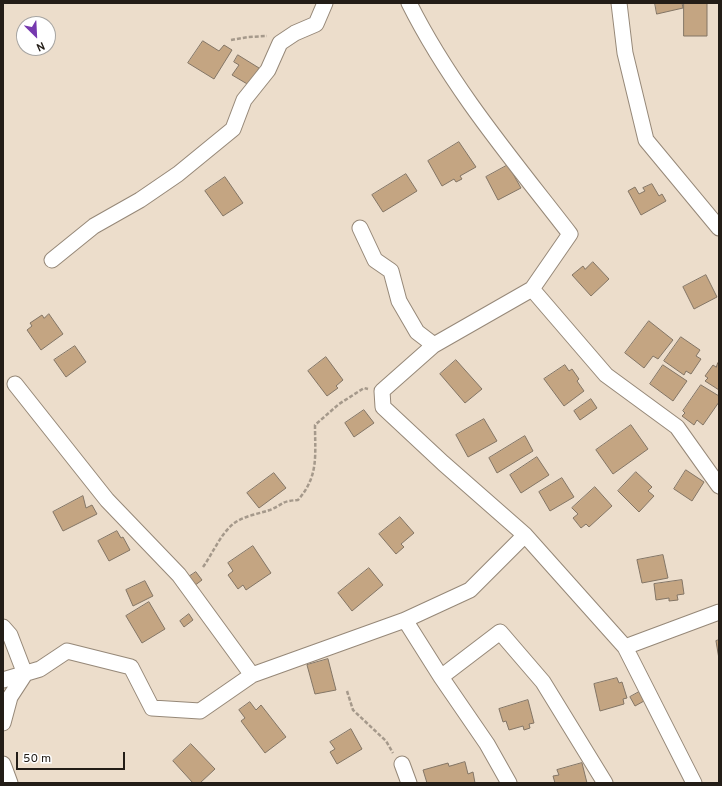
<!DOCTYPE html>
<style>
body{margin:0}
#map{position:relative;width:722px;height:786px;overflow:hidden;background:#ecddcb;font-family:Overpass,sans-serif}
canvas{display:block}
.frame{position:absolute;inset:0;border:4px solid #231d17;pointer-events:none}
.north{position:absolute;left:16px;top:16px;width:40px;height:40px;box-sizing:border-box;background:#fff;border:1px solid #a7a5a2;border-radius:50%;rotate:156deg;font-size:11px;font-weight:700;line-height:16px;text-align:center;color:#231d17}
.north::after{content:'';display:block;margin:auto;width:14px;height:18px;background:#7639af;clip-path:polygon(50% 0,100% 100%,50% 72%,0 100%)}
.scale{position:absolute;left:16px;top:752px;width:109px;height:18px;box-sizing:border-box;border:2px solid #231d17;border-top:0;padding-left:5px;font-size:12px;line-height:14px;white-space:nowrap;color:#231d17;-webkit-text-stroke:3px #fff;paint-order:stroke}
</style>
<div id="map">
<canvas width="722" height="786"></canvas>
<div class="frame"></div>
<div class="north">N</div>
<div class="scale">50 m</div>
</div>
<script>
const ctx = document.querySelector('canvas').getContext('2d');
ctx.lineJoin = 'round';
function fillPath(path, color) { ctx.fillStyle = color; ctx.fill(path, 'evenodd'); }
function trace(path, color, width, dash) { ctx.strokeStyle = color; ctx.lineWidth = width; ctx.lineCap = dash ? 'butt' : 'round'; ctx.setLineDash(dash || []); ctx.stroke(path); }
const building = new Path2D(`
 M655 3H682L683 8 657 14Z
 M684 3H707V36H684Z
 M203 41 219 51 224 45 232 50 214 79 188 63Z
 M238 55 259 68 249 85 232 75 239 65 234 62Z
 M459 142 476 167 460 176 462 179 456 182 454 179 442 186 428 161Z
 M508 165 521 188 498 200 486 177Z
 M406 174 417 191 383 212 372 195Z
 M225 177 243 203 223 216 205 191Z
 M652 184 659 196 662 194 666 201 641 215 628 191 635 187 639 194 645 191 643 188Z
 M593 262 609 279 591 296 572 275 583 266 585 269Z
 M706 275 717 297 694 309 683 287Z
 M49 314 63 334 41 350 27 330 32 326 30 323 42 315 44 318Z
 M649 321 673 340 658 359 653 356 644 368 625 353Z
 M681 337 700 350 696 356 701 359 691 374 686 371 684 375 664 361Z
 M75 346 86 362 66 377 54 360Z
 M326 357 343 380 336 386 338 388 327 396 308 371Z
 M456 360 482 389 465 403 440 374Z
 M718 363 719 364V390L705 381 708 378 705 376 713 365 716 367Z
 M565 365 569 371 572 369 579 379 577 381 584 391 564 406 544 379Z
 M663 365 687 381 673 401 650 384Z
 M701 385 719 396V402L703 425 697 420 694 425 682 416 685 413 683 411Z
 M591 399 597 408 580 420 574 411Z
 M364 410 374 423 354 437 345 423Z
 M484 419 497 441 468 457 456 435Z
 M631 425 648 449 613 474 596 450Z
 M525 436 533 451 497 473 489 458Z
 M537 457 549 475 521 493 510 475Z
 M686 470 704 482 692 501 674 489Z
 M636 472 652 487 648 491 654 496 639 512 618 491Z
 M274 473 286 488 259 508 247 493Z
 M562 478 574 497 550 511 539 492Z
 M595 487 612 506 589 527 586 524 581 528 573 518 578 514 572 508Z
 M83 496 86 508 92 505 97 514 63 531 53 512Z
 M400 517 414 533 401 544 404 547 396 554 379 534Z
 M117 531 121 538 123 537 130 550 109 561 98 541Z
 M253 546 271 573 246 590 243 585 238 589 228 575 233 571 228 563Z
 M663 555 668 578 642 583 637 560Z
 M369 568 383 585 352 611 338 593Z
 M196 572 202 580 194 586 187 578Z
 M682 580 684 594 677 595 678 600 669 601V598L656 600 654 584Z
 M145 581 153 596 133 606 126 590Z
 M149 602 165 629 142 643 126 616Z
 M189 614 193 620 184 627 180 621Z
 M719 640V659L716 641Z
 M328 659 336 690 315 694 307 665Z
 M617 678 619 683 622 682 627 698 623 699 624 704 600 711 594 684Z
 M639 692 644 701 635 706 630 697Z
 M528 700 534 723 529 724 530 728 524 730 523 726 509 730 506 721 503 722 499 709Z
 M250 702 256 710 261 705 286 737 265 753 241 721 245 718 239 710Z
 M351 729 362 749 337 764 330 752 335 749 330 742Z
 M191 744 215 769 200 783H193L173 761Z
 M465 762 468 774 473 772 475 783H427L423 770 448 763 449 766Z
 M582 763 587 783H555L553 776 559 775 557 770Z`);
const path = new Path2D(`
 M231 40 248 37 267 36
 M203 567C213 553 220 535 233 524 243 516 258 514 270 510 284 504 281 501 298 500 319 476 315 455 315 425L339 404 364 388 368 389
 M347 691 353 710 386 741 393 753`);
const minor = new Path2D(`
 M409 3C451 87 512 159 570 234L532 289 434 345 382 391 383 407 443 463 525 535 625 647 694 783
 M619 3 625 53 646 140 719 228
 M360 228 375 260 391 271 399 301 417 332 434 345
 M52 260 94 226 140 200 178 174 233 129 244 100 268 70 280 43 295 33 316 24 325 3
 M532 289 606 375 677 427 719 486
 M15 384 107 500 179 575 252 675
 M405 620 441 677 487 744 509 783
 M3 627 10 635 25 674 10 697 3 723
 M625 647 719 612
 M441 677 500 632 543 682 605 783
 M3 680 40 669 67 651 131 667 152 708 200 711 252 675 405 620 470 590 525 535
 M3 764 10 783
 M402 764 409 783`);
fillPath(building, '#c4a582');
trace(building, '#837565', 1);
trace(minor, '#968878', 17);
trace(path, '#a5998b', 2.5, [4, 2]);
trace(minor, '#fff', 15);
</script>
